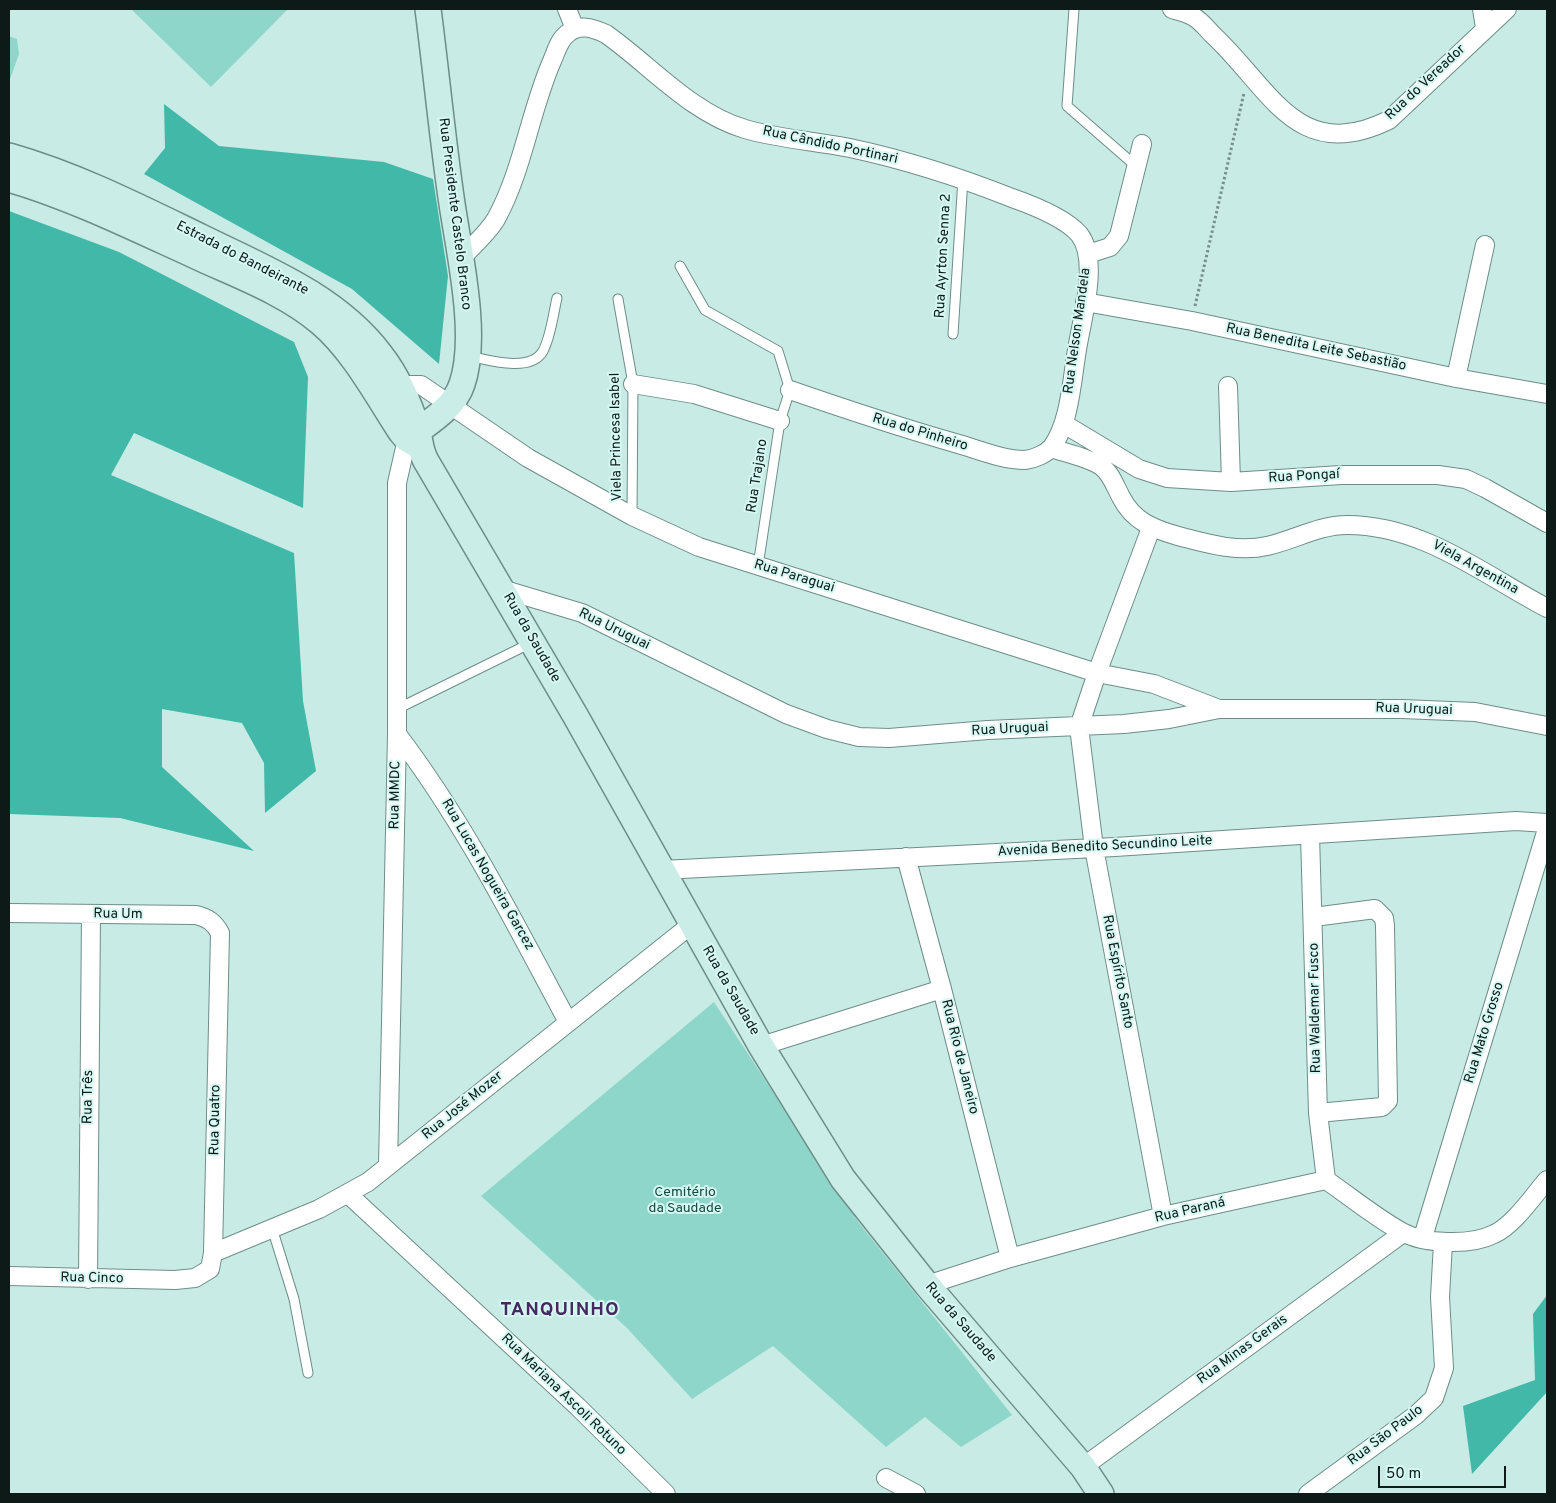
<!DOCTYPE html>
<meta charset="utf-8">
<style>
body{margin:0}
#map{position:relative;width:1556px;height:1503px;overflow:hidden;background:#c8ebe5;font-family:Overpass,sans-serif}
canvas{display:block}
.frame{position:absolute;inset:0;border:10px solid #0d1a18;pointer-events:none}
.scale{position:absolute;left:1378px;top:1466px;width:128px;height:22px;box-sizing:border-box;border:2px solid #0d1a18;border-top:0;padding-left:6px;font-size:15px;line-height:18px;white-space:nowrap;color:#0d1a18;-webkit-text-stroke:4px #d5f8f2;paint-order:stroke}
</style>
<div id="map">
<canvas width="1556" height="1503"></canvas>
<div class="frame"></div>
<div class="scale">50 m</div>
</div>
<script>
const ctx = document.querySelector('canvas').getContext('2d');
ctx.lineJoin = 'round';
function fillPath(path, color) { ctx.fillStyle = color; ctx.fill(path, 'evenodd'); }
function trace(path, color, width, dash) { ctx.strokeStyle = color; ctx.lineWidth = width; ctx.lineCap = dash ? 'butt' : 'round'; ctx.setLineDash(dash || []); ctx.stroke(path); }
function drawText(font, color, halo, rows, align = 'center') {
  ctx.font = font + ' Overpass,sans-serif'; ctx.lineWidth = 4; ctx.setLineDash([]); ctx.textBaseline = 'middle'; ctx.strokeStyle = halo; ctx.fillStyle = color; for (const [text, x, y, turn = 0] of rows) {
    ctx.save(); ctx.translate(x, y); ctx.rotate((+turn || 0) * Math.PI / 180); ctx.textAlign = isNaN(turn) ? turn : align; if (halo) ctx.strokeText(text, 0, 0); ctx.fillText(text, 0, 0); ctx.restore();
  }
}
const green = new Path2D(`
 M131 9H288L211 87Z
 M9 36 17 39 19 54 9 82Z
 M714 1002 859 1223 1012 1415 961 1447 925 1417 886 1447 773 1346 692 1399 627 1328 481 1196Z`);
const forest = new Path2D(`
 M164 104 219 146 384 162 433 179 448 276 439 364 352 289 144 174 165 148Z
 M9 211 119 252 294 342 308 377 303 508 134 433 111 475 294 553 303 701 316 771 265 813 264 763 242 723 162 709V767L254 851 120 818 9 814Z
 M1547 1295V1392L1472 1474 1463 1406 1535 1380 1533 1314Z`);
const path = new Path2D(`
 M1195 306 1244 93`);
const lane = new Path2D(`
 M1074 9 1067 106 1137 167
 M680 266 705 310 778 351 790 390 780 421 758 566
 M618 299 633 384 632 516
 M953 334 963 179
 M469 356C488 360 531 373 543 351 551 336 553 315 557 298
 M397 709 531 643
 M272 1228 294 1299 308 1373`);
const street = new Path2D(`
 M567 9 575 29
 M1172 9C1179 11 1188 13 1194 17 1201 21 1207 29 1213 35 1271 89 1297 165 1389 120L1507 9
 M1482 9 1485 28
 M1088 254 1110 247 1119 236 1142 144
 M461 259C472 246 488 233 496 219 523 170 530 111 552 61 556 52 559 40 567 34 579 23 593 28 606 34 650 65 691 113 745 129 779 139 816 141 850 148 906 160 959 177 1012 198 1032 205 1064 217 1079 234 1099 259 1083 315 1078 344 1072 375 1071 421 1052 447 1046 454 1034 459 1025 460 1002 460 977 449 955 443 899 427 845 409 790 390
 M1085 302 1192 321 1456 378 1547 394
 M1456 378 1485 245
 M633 384 694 394 780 421
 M398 385H421L528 458 632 516 699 547 1097 673 1154 684 1219 709
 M1228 386 1231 482
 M1064 424 1139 469 1167 478 1231 482 1341 475H1438L1466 479 1485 488 1547 523
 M1051 448C1066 453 1087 457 1101 466 1111 473 1115 486 1121 497 1133 521 1153 529 1178 536 1205 543 1238 553 1267 546 1294 540 1319 525 1347 525 1423 525 1484 575 1547 608
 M1151 528 1097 673 1079 727 1094 848 1163 1216
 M502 589 582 613 786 714 827 729 859 737 889 738 988 730 1124 724 1169 719 1219 709H1402L1475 712 1547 726
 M397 734C466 825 514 922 568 1022
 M1310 835 1318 1113 1326 1180
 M906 857 942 989 1010 1258
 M662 870 1115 847 1516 821 1547 823
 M9 913 196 915C208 918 214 922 220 933L213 1253 210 1269 195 1278 175 1280 9 1276
 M1314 917 1375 909 1384 918 1385 926 1388 1101 1382 1107 1318 1113
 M761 1046 942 989
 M388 1166 397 734V483L407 439
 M348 1194 578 1407 666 1494
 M1423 1237 1547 829
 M213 1253 319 1209 368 1182 692 924
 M88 1279 91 914
 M927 1285 1010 1258 1163 1216 1326 1180C1351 1197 1375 1217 1402 1232 1424 1244 1471 1246 1494 1234 1513 1226 1534 1195 1547 1180
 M1083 1467 1403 1233
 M886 1478 916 1494
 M1308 1494 1416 1415 1434 1398 1444 1368 1440 1297 1443 1243`);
const secondary = new Path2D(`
 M9 156C76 175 139 207 201 237 264 268 336 296 380 354 396 374 410 404 417 429 421 441 419 448 426 461L575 715 761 1046 843 1179 927 1285 1083 1467 1101 1494
 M9 179C74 198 136 229 198 257 239 276 286 293 321 323 353 350 378 397 401 432L407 439 419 446
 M407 439C426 424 454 409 462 384 479 335 458 248 451 197 442 134 436 71 428 9`);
const streetNames = [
 ["Rua do Vereador",1426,83,-43],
 ["Rua Cândido Portinari",830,146,12],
 ["Rua Presidente Castelo Branco",454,214,83],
 ["Rua Ayrton Senna 2",944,256,-87],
 ["Estrada do Bandeirante",242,259,27],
 ["Rua Nelson Mandela",1078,331,-82],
 ["Rua Benedita Leite Sebastião",1316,348,12],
 ["Rua do Pinheiro",920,433,17],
 ["Viela Princesa Isabel",617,437,-91],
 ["Rua Trajano",758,476,-81],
 ["Rua Pongaí",1304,477,-3],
 ["Viela Argentina",1475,568,29],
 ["Rua Paraguai",794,577,17],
 ["Rua Uruguai",614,630,26],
 ["Rua da Saudade",531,638,60],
 ["Rua Uruguai",1414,710,2],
 ["Rua Uruguai",1010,730,-3],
 ["Rua MMDC",396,795,-89],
 ["Avenida Benedito Secundino Leite",1105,847,-3],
 ["Rua Lucas Nogueira Garcez",487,875,60],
 ["Rua Um",118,915,1],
 ["Rua Espírito Santo",1117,972,79],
 ["Rua da Saudade",730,991,60],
 ["Rua Waldemar Fusco",1316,1008,-91],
 ["Rua Mato Grosso",1485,1033,-73],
 ["Rua Rio de Janeiro",959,1057,76],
 ["Rua Três",89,1097,-89],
 ["Rua José Mozer",463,1106,-39],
 ["Rua Quatro",216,1120,-89],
 ["Rua Paraná",1190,1211,-13],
 ["Rua Cinco",92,1279,1],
 ["Rua da Saudade",960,1323,49],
 ["Rua Minas Gerais",1243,1350,-36],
 ["Rua Mariana Ascoli Rotuno",563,1395,44],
 ["Rua São Paulo",1386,1436,-37]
];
const parkNames = [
 ["Cemitério",685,1193],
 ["da Saudade",685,1209]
];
const districtNames = [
 ["TANQUINHO",560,1311]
];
fillPath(green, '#8fd6ca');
fillPath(forest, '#41b8a8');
trace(lane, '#6d8e88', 11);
trace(street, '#6d8e88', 20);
trace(secondary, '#6d8e88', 28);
trace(path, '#77908c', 3, [2.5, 2.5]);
trace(lane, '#fff', 9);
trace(street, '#fff', 18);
trace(secondary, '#caede8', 25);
drawText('14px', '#0d1a18', '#d5f8f2', streetNames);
drawText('14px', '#164943', '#d5f8f2', parkNames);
ctx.letterSpacing = '1px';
drawText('bold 19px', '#472962', '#d5f8f2', districtNames);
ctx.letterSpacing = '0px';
</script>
